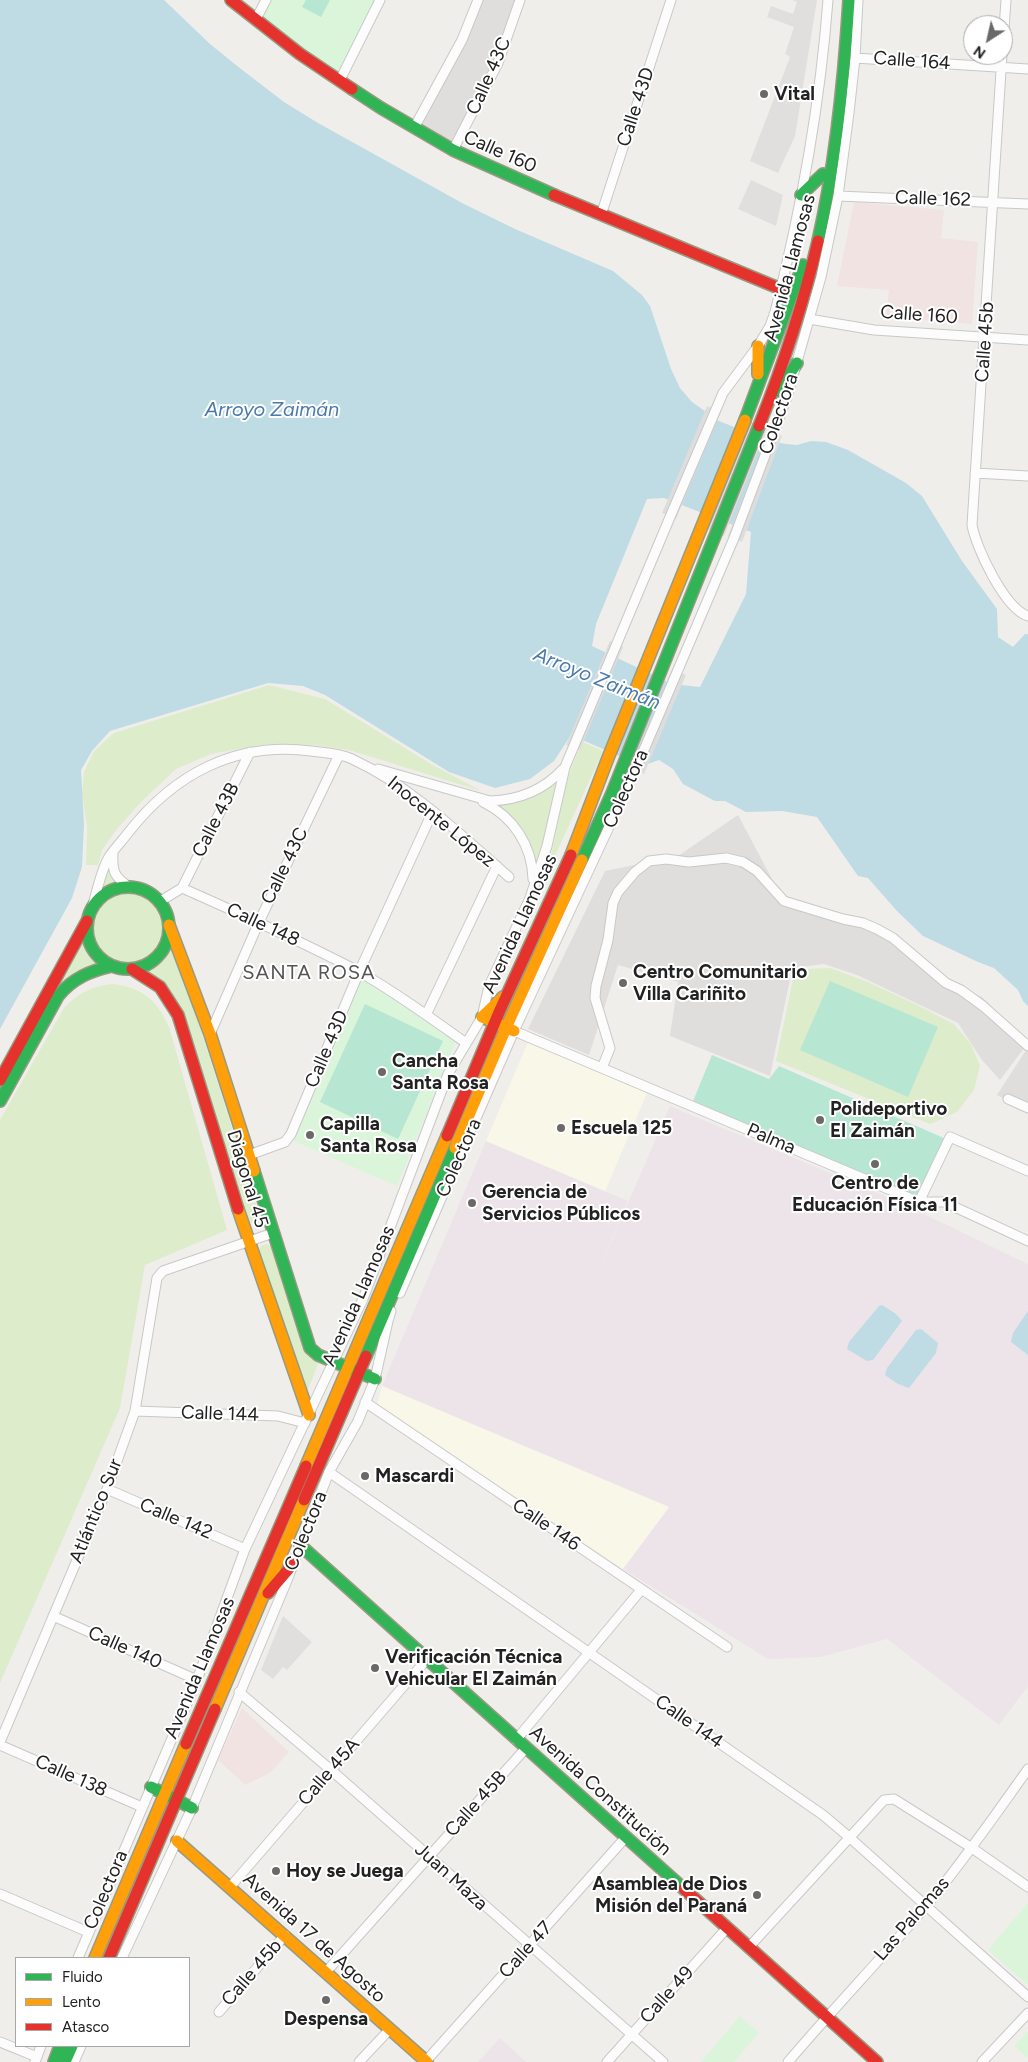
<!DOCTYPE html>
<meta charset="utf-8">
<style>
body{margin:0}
#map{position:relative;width:1028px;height:2062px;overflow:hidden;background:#f0eeeb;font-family:Figtree,sans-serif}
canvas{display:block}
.legend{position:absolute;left:15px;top:1957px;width:175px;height:90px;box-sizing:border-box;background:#fff;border:1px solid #a7a7a7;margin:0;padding:6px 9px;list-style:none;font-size:15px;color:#222}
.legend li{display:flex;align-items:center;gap:10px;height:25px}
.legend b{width:25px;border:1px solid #a7a7a7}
.north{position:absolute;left:963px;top:15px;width:50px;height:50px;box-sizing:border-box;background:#fff;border:1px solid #a7a7a7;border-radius:50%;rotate:215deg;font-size:14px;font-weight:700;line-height:20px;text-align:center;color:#222}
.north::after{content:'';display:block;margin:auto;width:18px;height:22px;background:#6a6968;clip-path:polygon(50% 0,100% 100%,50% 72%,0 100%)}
</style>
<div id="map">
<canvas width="1028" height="2062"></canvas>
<ul class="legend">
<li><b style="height:6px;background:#30b455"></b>Fluido</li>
<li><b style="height:6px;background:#ff9f0a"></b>Lento</li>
<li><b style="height:6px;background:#e5322d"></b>Atasco</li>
</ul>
<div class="north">N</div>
</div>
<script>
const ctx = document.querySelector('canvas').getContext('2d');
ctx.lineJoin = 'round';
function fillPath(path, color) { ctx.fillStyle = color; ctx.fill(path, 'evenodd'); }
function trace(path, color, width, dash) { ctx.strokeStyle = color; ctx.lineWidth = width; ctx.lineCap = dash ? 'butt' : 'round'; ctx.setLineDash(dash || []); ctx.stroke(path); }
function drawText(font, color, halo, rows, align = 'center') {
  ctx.font = font + ' Figtree,sans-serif'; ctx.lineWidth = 4; ctx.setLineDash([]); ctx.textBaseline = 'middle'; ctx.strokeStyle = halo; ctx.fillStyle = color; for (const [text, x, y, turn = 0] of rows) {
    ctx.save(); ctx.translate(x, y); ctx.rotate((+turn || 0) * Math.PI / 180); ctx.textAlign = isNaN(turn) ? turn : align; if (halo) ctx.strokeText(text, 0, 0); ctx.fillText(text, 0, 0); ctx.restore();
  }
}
const residential = new Path2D(`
 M481 0H522L453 154 416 134Z
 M738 815 781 896 885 935 927 973 982 997 1028 1043 1000 1080 982 1060 958 1023 857 975 824 964 801 967 790 979 770 1076 670 1036 678 982 618 965 589 1055 528 1029 605 871 678 856Z
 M1026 1050 1028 1051V1112L997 1095Z`);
const commercial = new Path2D(`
 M854 202 944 210 941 238 978 242 972 324 886 317 889 290 837 286Z
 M242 1708 289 1752 270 1773 245 1785 218 1760Z`);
const industrial = new Path2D(`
 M670 1106 897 1201 1028 1264V1686L999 1725 887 1639 821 1657 768 1659 623 1569 669 1507 382 1386 486 1141 628 1201 588 1295Z
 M500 2038 526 2062H478Z`);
const education = new Path2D(`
 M528 1042 647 1093 605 1191 486 1141Z
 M382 1386 524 1446 669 1507 623 1569 377 1405Z`);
const grass = new Path2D(`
 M269 685 325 699 431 764 481 791 349 750 314 745 267 744 211 754 176 769 141 802 117 829 102 850 98 865H86L87 827 82 794 84 772 94 751 114 733Z
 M583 742 603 751 538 893C542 880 548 868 551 855 561 817 563 778 583 742Z
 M556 780 547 827 536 867C535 840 514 814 491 803 516 808 537 796 556 780Z
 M111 859 124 885 108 889 101 893Z
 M92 928a36 36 0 1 1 72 0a36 36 0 1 1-72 0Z
 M81 938 88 954 98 964 74 972 54 993Z
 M173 943 262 1222 259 1226H253L249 1219 180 1006 174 996 149 972 162 960Z
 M830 968 868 982 917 1005 954 1024 971 1044 980 1066 974 1090 957 1112 930 1124 776 1061 793 979 808 969Z
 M113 984C143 988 157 1000 169 1027L227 1230 145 1265 120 1408 0 1683V1120L64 1008C78 993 92 986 113 984Z
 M267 1244 271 1247 302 1344 311 1356 320 1359 306 1395 259 1250 262 1245Z`);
const park = new Path2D(`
 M269 0H377L346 65 338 71 332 70 265 22 261 17Z
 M357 975 456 1041 397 1186 289 1139Z
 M1028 1903V1985L988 1950Z
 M740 2016 759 2033 734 2062H701Z
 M1028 2031V2058L1014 2046Z`);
const pitch = new Path2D(`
 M306 0H330L321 17 302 7Z
 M830 981 938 1027 908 1097 800 1050Z
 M365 1004 443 1041 398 1139 320 1102Z
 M712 1055 769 1079 779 1066 946 1139 918 1199 693 1101Z`);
const parking = new Path2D(`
 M792 0H817L795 136 778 173 750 161 790 57 785 54 794 27 767 17 771 6 793 14 797 2Z
 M751 180 783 195 776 226 738 209Z
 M283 1616 312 1642 287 1670 283 1667 273 1679 261 1670Z`);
const water = new Path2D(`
 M0 0H164L210 44 241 69 284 102 318 123 462 203 515 229 613 271 642 295 650 306 671 369 680 388 692 402 719 421 769 441 786 444 797 445 811 441 826 442 848 450 906 483 922 496 962 561 997 609 998 637 1013 647 1025 634H1028V1006L1023 1001 1018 990 994 968 978 962 923 936 897 911 868 878 858 876 817 817 782 811 746 812 725 801H715L683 784 673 769 659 760 642 766 571 735 554 761 530 779 495 788 449 772 325 695 303 686 268 683 110 731 92 751 81 770 84 824 82 867 72 898 0 1029ZM664 498 751 532 746 594 700 687 672 684 592 646 596 624 647 499Z
 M882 1305 896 1314 902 1321 873 1360 867 1361 847 1349 849 1342 879 1306Z
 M1028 1311V1355L1011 1342 1013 1333Z
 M921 1329 938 1343 936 1353 909 1388 898 1384 885 1375 887 1368 916 1330Z`);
const pier = new Path2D(`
 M707 406 721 412 676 519 662 513Z
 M739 418 767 429 724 536 696 524Z
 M769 431 782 436 742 542 728 536Z
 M610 641 623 647 580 750 566 745Z
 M672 669 686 675 644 774 630 768Z`);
const street = new Path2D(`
 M256 19 266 0
 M1003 44 1006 0
 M1002 55 972 525C976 548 1005 609 1028 616
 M855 58 1028 69
 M340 80 380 0
 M414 128 462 40 478 0
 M453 150 498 63 520 0
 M838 196 1028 204
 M601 215 671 0
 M809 319 874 330 1028 340
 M975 473 1028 476
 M378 769 490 801C519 800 543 791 563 769
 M483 802C514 817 532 846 533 879
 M113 852C112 872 114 877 131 888
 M182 888 250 752
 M159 902 182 888C241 914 300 941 358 971 395 992 431 1018 466 1043
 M92 907C97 893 101 869 109 857 114 849 122 841 128 833 174 774 236 741 311 751 325 753 340 753 352 759 412 787 460 834 509 877
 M426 1015 497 866
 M514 1031 919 1202H944L1028 1241
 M210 1034 259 922 339 755
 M602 1068 610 1048 595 998 596 986 608 940 613 903 618 892 635 872 649 861 666 859 689 862 726 858 743 862 757 871 784 901 843 919 863 923 877 929 893 938 946 983 961 990 983 1006 1028 1046
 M1008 1099 1028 1108
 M249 1155 285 1142 291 1134 359 972 433 811
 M919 1202 950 1137 1028 1171
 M400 1293 514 1031 635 771 734 538 787 397 821 277 838 196 849 113 855 58 858 0
 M365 1402 727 1647
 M135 1411 278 1416 305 1423
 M329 1472 823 1815 849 1837 1028 1997
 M107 1489 245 1549
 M53 1616 197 1680
 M239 1692 331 1770 663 2062
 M516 1740 641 1590
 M0 1742 107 1489 135 1411 157 1278 163 1271 273 1233
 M0 1745 142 1807
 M231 1886 427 1659
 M0 1894 88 1932
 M749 1947 884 1800 894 1799 972 1848 1028 1887
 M78 1958 197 1680 245 1549 363 1299 448 1074 482 1017 489 986 530 898 547 846 565 767 670 517 723 393 758 346 770 326 775 312C801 210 820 105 828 0
 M122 1958 192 1808 286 1583 329 1472 358 1421 375 1379 388 1321 391 1311
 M326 1972 526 1748
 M219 2012 285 1935
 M0 2042 37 2057
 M426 2061 626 1837
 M35 2062 41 2046
 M74 2062 81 2046
 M359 2062 390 2029
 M607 2062 727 1928
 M788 2062C833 2009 881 1959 926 1906 963 1862 995 1815 1028 1769
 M982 2062 1028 2013`);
const fast = new Path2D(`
 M352 89 381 108 453 150 554 195
 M801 195 823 174
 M818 241C836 162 844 81 849 0
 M778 391 797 363
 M745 420 803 265
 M582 860 612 793 759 426
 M87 928a41 41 0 1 1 82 0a41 41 0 1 1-82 0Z
 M0 1101 58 996C73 978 90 971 112 966
 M254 1171 310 1348 318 1355 375 1379
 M366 1356 455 1148
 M300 1545 684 1889
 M151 1787 192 1808
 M54 2062 60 2046
 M65 2062 72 2046`);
const slow = new Path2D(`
 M758 346V374
 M571 855 608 758 745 420
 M169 925 210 1034 254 1171
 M503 997 482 1017 514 1031
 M455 1148 506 1028 582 860
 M238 1209 309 1415
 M306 1466 447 1136
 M215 1709 304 1500
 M177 1841 427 2062
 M95 1958 186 1744`);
const jam = new Path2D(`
 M231 0 300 54 352 89
 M554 195 781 289
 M759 426C783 366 803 305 818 241
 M132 969 160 987 178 1015 238 1209
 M0 1080 87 921
 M447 1136 500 1010 571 855
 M304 1500 366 1356
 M268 1593 293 1564
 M186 1744 306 1466
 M684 1889 877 2062
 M109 1958 215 1709`);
const markers = [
 [764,94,5,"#6a6968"],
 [623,983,5,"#6a6968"],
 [382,1072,5,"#6a6968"],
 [820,1120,5,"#6a6968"],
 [561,1128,5,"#6a6968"],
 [310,1135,5,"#6a6968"],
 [875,1164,5,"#6a6968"],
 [472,1203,5,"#6a6968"],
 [365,1476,5,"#6a6968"],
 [375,1668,5,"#6a6968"],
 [276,1871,5,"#6a6968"],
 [757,1895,5,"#6a6968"],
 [326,2000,5,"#6a6968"]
];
const streetNames = [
 ["Calle 164",912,61,4],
 ["Calle 43C",489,76,-66],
 ["Calle 43D",636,107,-72],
 ["Calle 160",500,152,24],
 ["Calle 162",933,199,2],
 ["Avenida Llamosas",790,268,-75],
 ["Calle 160",919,315,4],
 ["Calle 45b",985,342,-86],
 ["Colectora",779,414,-71],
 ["Colectora",626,789,-66],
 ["Calle 43B",216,820,-63],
 ["Inocente López",441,822,39],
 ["Calle 43C",285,866,-64],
 ["Avenida Llamosas",520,924,-65],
 ["Calle 148",263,925,25],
 ["Calle 43D",327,1049,-67],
 ["Palma",771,1139,23],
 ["Colectora",459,1158,-66],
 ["Diagonal 45",247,1179,73],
 ["Avenida Llamosas",359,1296,-66],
 ["Calle 144",220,1414,2],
 ["Atlántico Sur",96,1511,-68],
 ["Calle 142",176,1519,23],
 ["Calle 146",546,1525,34],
 ["Colectora",306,1531,-68],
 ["Calle 140",125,1648,24],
 ["Avenida Llamosas",200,1668,-67],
 ["Calle 144",689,1722,35],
 ["Calle 45A",329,1772,-49],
 ["Calle 138",71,1776,24],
 ["Avenida Constitución",600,1791,42],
 ["Calle 45B",476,1804,-48],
 ["Juan Maza",451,1877,42],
 ["Colectora",106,1890,-67],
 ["Las Palomas",912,1919,-49],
 ["Avenida 17 de Agosto",314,1938,42],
 ["Calle 47",526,1950,-48],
 ["Calle 45b",252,1973,-49],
 ["Calle 49",667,1995,-48]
];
const poiNames = [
 ["Vital",774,94],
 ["Centro Comunitario",633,972],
 ["Villa Cariñito",633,994],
 ["Cancha",392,1061],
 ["Santa Rosa",392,1083],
 ["Polideportivo",830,1109],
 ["El Zaimán",830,1131],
 ["Capilla",320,1124],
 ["Santa Rosa",320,1146],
 ["Escuela 125",571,1128],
 ["Centro de",875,1183,"center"],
 ["Educación Física 11",875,1205,"center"],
 ["Gerencia de",482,1192],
 ["Servicios Públicos",482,1214],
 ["Mascardi",375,1476],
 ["Verificación Técnica",385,1657],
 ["Vehicular El Zaimán",385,1679],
 ["Hoy se Juega",286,1871],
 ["Asamblea de Dios",747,1884,"right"],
 ["Misión del Paraná",747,1906,"right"],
 ["Despensa",326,2019,"center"]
];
const waterNames = [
 ["Arroyo Zaimán",272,410],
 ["Arroyo Zaimán",597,679,22]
];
const neighbourhoodNames = [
 ["SANTA ROSA",309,973]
];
fillPath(residential, '#dfdedc');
fillPath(commercial, '#f1e3e1');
fillPath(industrial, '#ede4e9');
fillPath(education, '#f8f7e8');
fillPath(grass, '#ddeccb');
fillPath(park, '#daf5da');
fillPath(pitch, '#b7e6d2');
fillPath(parking, '#e0dfde');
fillPath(water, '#bfdbe3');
fillPath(pier, '#dedddd');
trace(street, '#c9c8c7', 11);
trace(fast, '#999a82', 14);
trace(slow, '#999a82', 14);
trace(jam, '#999a82', 14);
trace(street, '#fdfcfc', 9);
trace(fast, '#30b455', 11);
trace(slow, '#ff9f0a', 11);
trace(jam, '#e5322d', 11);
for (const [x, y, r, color] of markers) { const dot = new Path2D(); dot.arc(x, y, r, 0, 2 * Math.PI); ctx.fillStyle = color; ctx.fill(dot); trace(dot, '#fff', 2); }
drawText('19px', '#222', '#fff', streetNames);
drawText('bold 19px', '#222', '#fff', poiNames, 'left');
drawText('italic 20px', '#4a7aab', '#fff', waterNames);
ctx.letterSpacing = '1px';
drawText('20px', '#555', '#fff', neighbourhoodNames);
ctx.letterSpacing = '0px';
</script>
